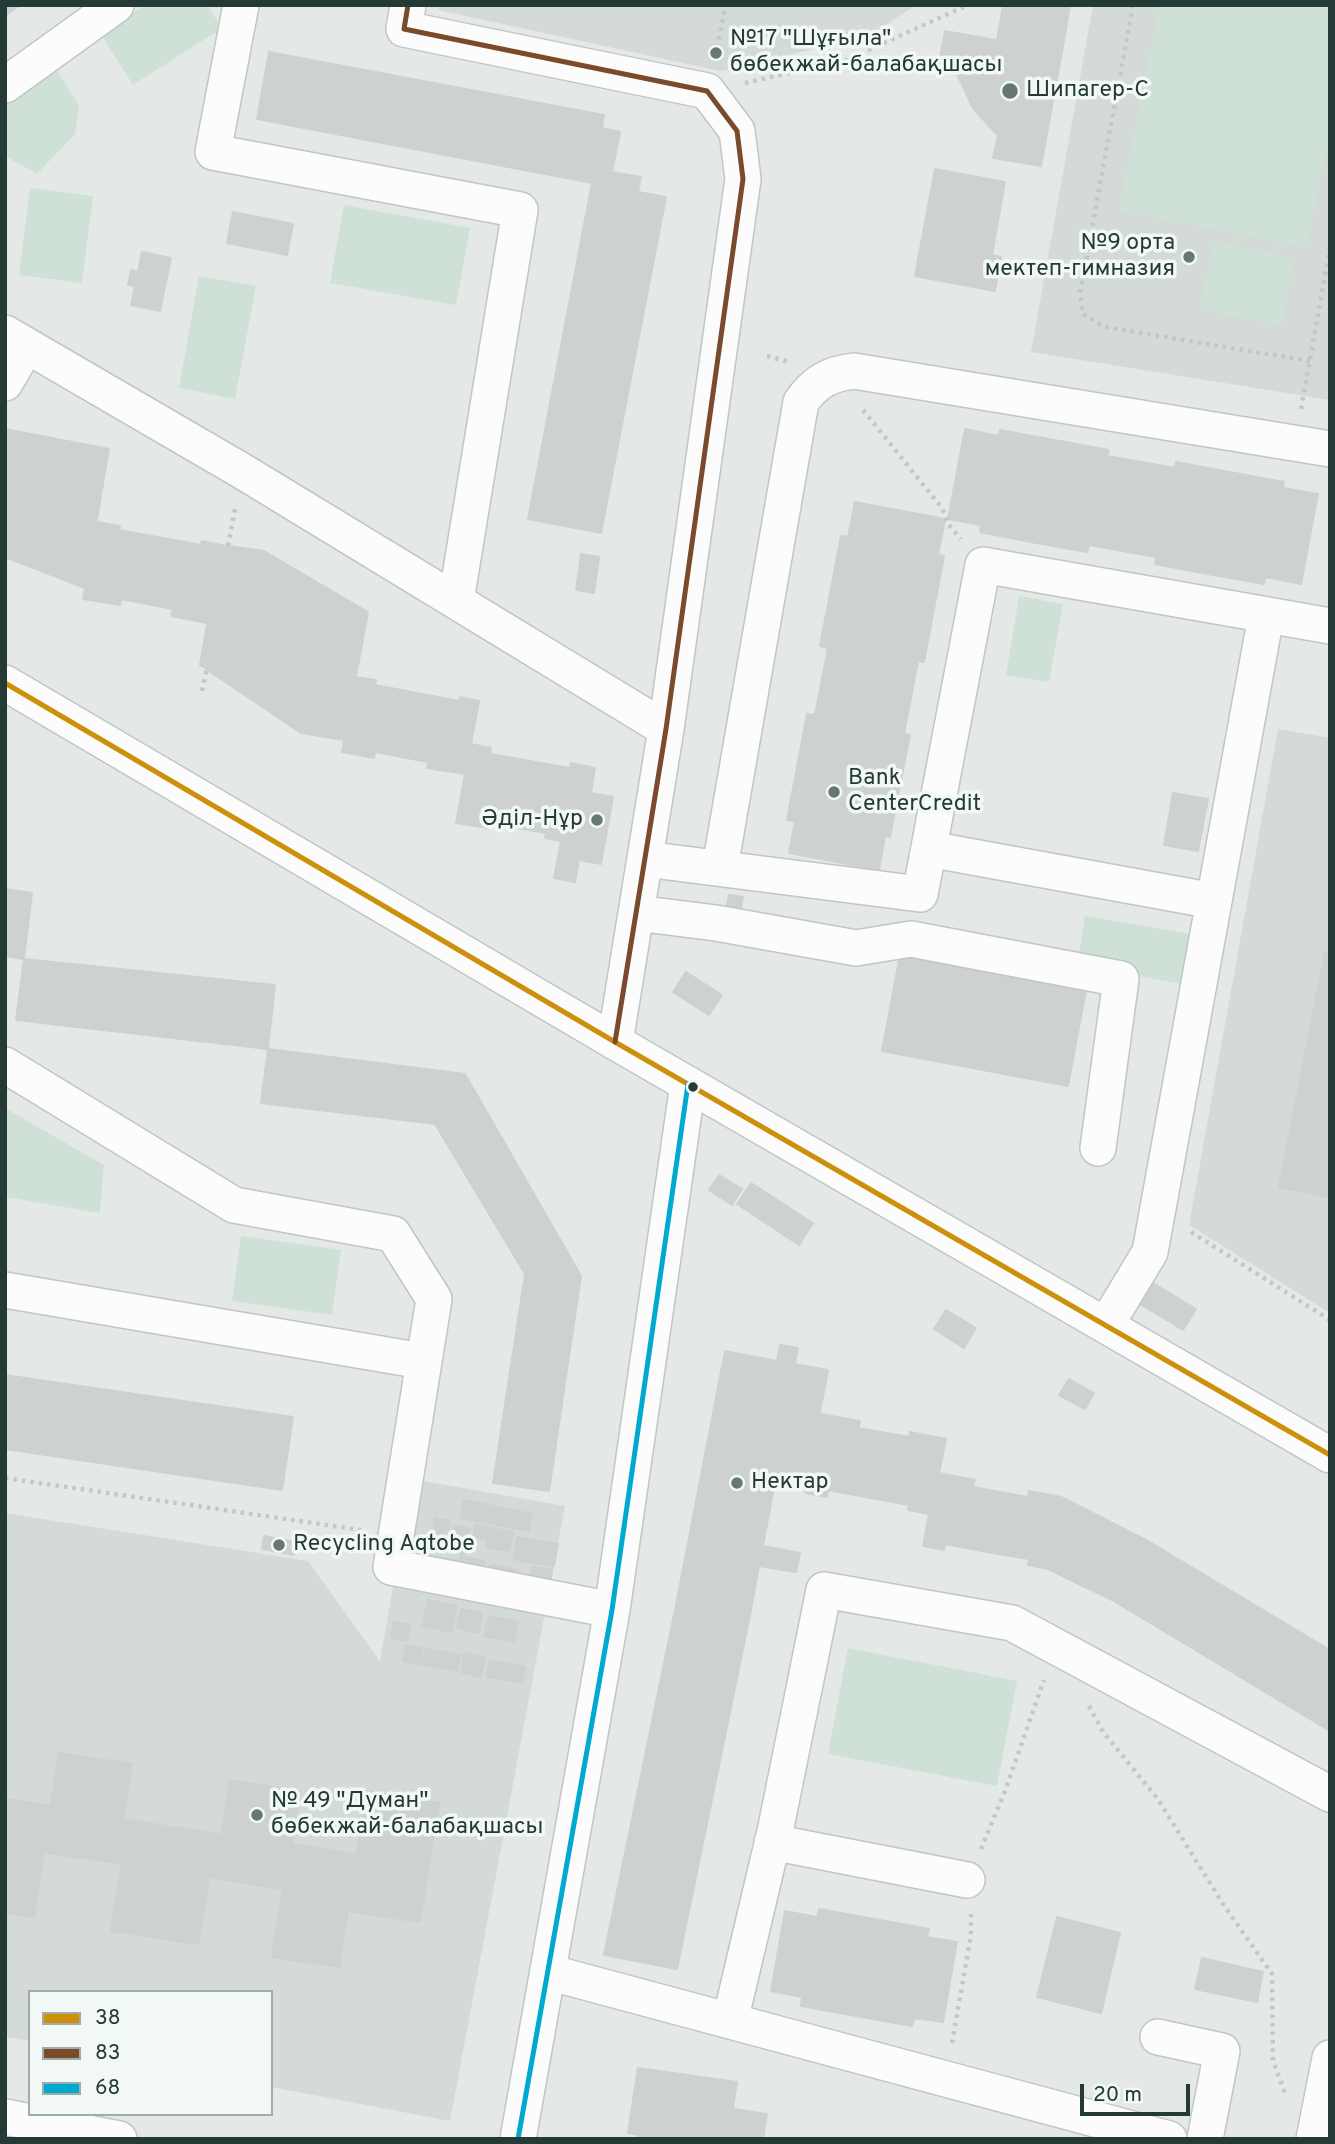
<!DOCTYPE html>
<meta charset="utf-8">
<style>
body{margin:0}
#map{position:relative;width:1335px;height:2144px;overflow:hidden;background:#e4e9e7;font-family:Overpass,sans-serif}
canvas{display:block}
.frame{position:absolute;inset:0;border:7px solid #243a37;pointer-events:none}
.legend{position:absolute;left:28px;top:1990px;width:245px;height:126px;box-sizing:border-box;background:#f2f8f6;border:2px solid #a0acaa;margin:0;padding:9px 12px;list-style:none;font-size:21px;color:#243a37}
.legend li{display:flex;align-items:center;gap:14px;height:35px}
.legend b{width:35px;border:2px solid #a0acaa}
.scale{position:absolute;left:1080px;top:2084px;width:110px;height:32px;box-sizing:border-box;border:4px solid #243a37;border-top:0;padding-left:9px;font-size:21px;line-height:24px;white-space:nowrap;color:#243a37;-webkit-text-stroke:5px #f2f8f6;paint-order:stroke}
</style>
<div id="map">
<canvas width="1335" height="2144"></canvas>
<div class="frame"></div>
<ul class="legend">
<li><b style="height:9px;background:#cd900b"></b>38</li>
<li><b style="height:9px;background:#7a4b2a"></b>83</li>
<li><b style="height:9px;background:#00a9ce"></b>68</li>
</ul>
<div class="scale">20 m</div>
</div>
<script>
const ctx = document.querySelector('canvas').getContext('2d');
ctx.lineJoin = 'round';
function fillPath(path, color) { ctx.fillStyle = color; ctx.fill(path, 'evenodd'); }
function trace(path, color, width, dash) { ctx.strokeStyle = color; ctx.lineWidth = width; ctx.lineCap = dash ? 'butt' : 'round'; ctx.setLineDash(dash || []); ctx.stroke(path); }
function drawText(font, color, halo, rows, align = 'center') {
  ctx.font = font + ' Overpass,sans-serif'; ctx.lineWidth = 7; ctx.setLineDash([]); ctx.textBaseline = 'middle'; ctx.strokeStyle = halo; ctx.fillStyle = color; for (const [text, x, y, turn = 0] of rows) {
    ctx.save(); ctx.translate(x, y); ctx.rotate((+turn || 0) * Math.PI / 180); ctx.textAlign = isNaN(turn) ? turn : align; if (halo) ctx.strokeText(text, 0, 0); ctx.fillText(text, 0, 0); ctx.restore();
  }
}
const built = new Path2D(`
 M439 5H916L869 36 720 71 438 10Z
 M1093 5H1330V400L1031 352Z
 M1278 729 1330 738V1313L1189 1225Z
 M412 1479 565 1506 450 2121 271 2087V1992H30V2041L5 2037V1513L308 1561 380 1661Z`);
const green = new Path2D(`
 M146 5H207L222 28 133 85 101 34Z
 M1159 5H1330V130L1307 247 1119 211Z
 M54 66 79 105 75 134 37 174 5 156V93Z
 M30 188 93 196 82 283 19 275Z
 M344 205 470 228 456 305 330 283Z
 M1214 241 1294 258 1281 325 1200 310Z
 M199 276 256 286 235 399 179 388Z
 M1019 596 1063 604 1049 682 1006 675Z
 M1085 916 1191 934 1182 984 1077 965Z
 M5 1108 104 1165 100 1213 5 1197Z
 M241 1236 341 1250 332 1315 232 1301Z
 M848 1648 1017 1681 997 1786 828 1754Z`);
const building = new Path2D(`
 M5 5H20L5 16Z
 M1003 5H1070L1062 52 997 41Z
 M945 31 1062 52 1041 166 993 158 998 136 973 108 957 74 938 70Z
 M269 52 604 115 602 128 620 132 612 172 641 177 638 192 666 197 601 533 528 519 592 183 257 119Z
 M935 169 1005 182 992 255 1001 257 995 291 915 276Z
 M233 212 293 224 287 255 227 243Z
 M142 252 171 258 160 311 131 305 135 286 128 285 131 270 138 272Z
 M5 429 109 449 85 588 5 557Z
 M965 429 998 436 1000 430 1109 450 1107 456 1175 468 1176 462 1284 482 1283 488 1318 494 1301 584 1265 577 1264 584 1213 575 1155 564 1156 557 1089 545 1087 552 1036 543 980 532 981 525 948 519Z
 M855 502 945 519 938 555 944 556 924 662 918 661 904 734 910 735 890 837 885 836 879 870 789 853 795 821 787 820 807 714 815 715 828 648 820 646 841 536 848 537Z
 M97 522 120 526 119 530 201 545 202 541 221 545 207 623 171 616 173 609 121 599 120 605 83 599Z
 M221 545 264 551 368 612 344 740 301 733 200 665Z
 M581 554 599 557 594 593 576 590Z
 M355 677 376 680 375 685 459 701 460 697 479 701 471 744 491 748 490 754 570 768 571 763 595 768 591 793 613 797 601 864 579 860 575 882 554 878 561 841 545 838 546 833 488 823V828L456 823 465 774 427 768 428 762 375 752 374 758 342 752Z
 M1173 793 1208 799 1198 851 1164 845Z
 M5 889 32 893 24 959 5 956Z
 M729 895 743 897 739 918 725 915Z
 M901 950 1087 985 1068 1086 882 1051Z
 M1325 953H1330V1197L1279 1187Z
 M24 959 275 985 268 1049 16 1020Z
 M686 972 722 995 709 1015 673 992Z
 M268 1049 465 1074 581 1276 549 1491 493 1483 525 1274 435 1124 261 1103Z
 M719 1175 742 1189 732 1205 709 1190Z
 M751 1183 813 1223 799 1245 737 1204Z
 M1153 1283 1196 1309 1183 1330 1140 1304Z
 M946 1310 976 1328 964 1348 934 1329Z
 M780 1345 798 1348 795 1364 828 1370 806 1486 775 1481 763 1546 800 1553 796 1572 759 1566 749 1620 676 1605 725 1351 777 1361Z
 M5 1375 293 1417 282 1490 5 1449Z
 M1069 1379 1094 1393 1085 1409 1059 1395Z
 M820 1414 860 1421 858 1428 910 1437V1432L946 1439 939 1473 975 1480 973 1487 1028 1497 1029 1491 1061 1497 1048 1569 1028 1565 1029 1559 987 1552 945 1544 944 1550 923 1546 929 1514 908 1510 909 1505 828 1490 827 1497 805 1493Z
 M1061 1497 1148 1541 1112 1600 1048 1569Z
 M464 1500 532 1514 529 1531 461 1518Z
 M435 1518 450 1521 444 1547 429 1544Z
 M454 1525 470 1529 464 1554 448 1550Z
 M475 1525 488 1527 486 1539 473 1536Z
 M490 1528 513 1532 509 1551 486 1547Z
 M264 1536 296 1542 294 1555 262 1549Z
 M517 1537 536 1541 533 1563 513 1559Z
 M538 1541 558 1544 554 1566 534 1563Z
 M1148 1541 1330 1650V1731L1112 1600Z
 M461 1556 484 1561 481 1576 458 1572Z
 M491 1565 517 1570 515 1582 488 1576Z
 M533 1567 552 1570 549 1592 529 1589Z
 M428 1600 457 1606 451 1632 422 1626Z
 M676 1605 749 1620 677 1969 604 1955Z
 M461 1609 482 1613 479 1633 457 1628Z
 M489 1616 518 1622 514 1642 484 1636Z
 M394 1622 411 1625 407 1641 391 1638Z
 M406 1645 422 1648 420 1664 403 1661Z
 M425 1649 460 1655 457 1671 422 1665Z
 M464 1653 485 1657 481 1677 461 1672Z
 M490 1661 525 1667 522 1683 487 1677Z
 M59 1753 132 1764 123 1819 221 1835 230 1780 300 1791 292 1844 357 1855 366 1791 439 1803 420 1922 348 1911 339 1967 272 1957 283 1889 209 1877 198 1944 111 1931 122 1864 44 1852 34 1917 5 1913V1799L51 1806Z
 M819 1909 929 1929 927 1937 957 1942 943 2022 914 2018 912 2026 801 2006 802 1997 771 1991 785 1911 817 1917Z
 M1057 1917 1120 1933 1101 2013 1037 1997Z
 M1202 1958 1263 1972 1257 2002 1195 1989Z
 M638 2068 737 2082 733 2109 767 2114 763 2139H638L639 2135 628 2133Z`);
const path = new Path2D(`
 M1133 5 1080 293 1083 314 1105 327 1310 361
 M715 56 726 5
 M745 83 846 60 968 5
 M767 356 789 362
 M1301 409 1330 248
 M863 410 942 508 948 524 961 539
 M228 546 235 509
 M202 691 207 668
 M1191 1232 1330 1320
 M5 1478 361 1530
 M1089 1706 1103 1732 1157 1798 1223 1904 1272 1974 1273 2061 1285 2093
 M981 1849 1005 1791 1044 1680
 M952 2043 971 1935V1914`);
const minor = new Path2D(`
 M241 5 213 152 520 210 456 601
 M408 5 404 29 707 91 737 131 743 179 666 729 615 1042
 M5 85 116 5
 M5 333 242 471 666 729
 M5 383 26 347
 M5 683 615 1042 1330 1455
 M929 849 1214 901 1266 616
 M645 859 920 894 983 565 1330 626
 M720 867 801 402C815 382 829 374 854 371L1330 449
 M636 913 716 923 856 948 911 939 1121 979 1098 1148
 M5 1065 234 1205 393 1234 434 1299 391 1567 612 1610
 M5 1290 422 1361
 M1106 1325 1150 1252 1214 901
 M772 1842 967 1880
 M548 1972 1169 2139
 M730 2021 776 1827 824 1590 1012 1623 1330 1794
 M1158 2037 1222 2051 1205 2139
 M5 2117 119 2139
 M518 2139 612 1610 688 1084
 M1314 2139 1330 2058`);
const bus1 = new Path2D(`
 M5 683 615 1042 1330 1455`);
const bus2 = new Path2D(`
 M408 5 404 29 707 91 737 131 743 179 666 729 615 1042`);
const bus3 = new Path2D(`
 M518 2139 612 1610 688 1084`);
const markers = [
 [716,53,7,"#677775"],
 [1010,91,9,"#677775"],
 [1189,257,7,"#677775"],
 [834,792,7,"#677775"],
 [597,820,7,"#677775"],
 [693,1087,6,"#243a37"],
 [737,1483,7,"#677775"],
 [279,1545,7,"#677775"],
 [257,1815,7,"#677775"]
];
const poiNames = [
 ["№17 \"Шұғыла\"",730,40],
 ["бөбекжай-балабақшасы",730,66],
 ["Шипагер-С",1026,91],
 ["№9 орта",1175,244,"right"],
 ["мектеп-гимназия",1175,270,"right"],
 ["Bank",848,779],
 ["CenterCredit",848,805],
 ["Әділ-Нұр",583,820,"right"],
 ["Нектар",751,1483],
 ["Recycling Aqtobe",293,1545],
 ["№ 49 \"Думан\"",271,1802],
 ["бөбекжай-балабақшасы",271,1828]
];
fillPath(built, '#d3dad7');
fillPath(green, '#cfe1d6');
fillPath(building, '#cdd2d0');
trace(building, '#cdd2d0', 2);
trace(minor, '#c1c6c4', 38);
trace(path, '#c1c9c7', 4.5, [3.5, 5]);
trace(minor, '#fbfcfb', 35);
trace(bus1, '#cd900b', 5);
trace(bus2, '#7a4b2a', 5);
trace(bus3, '#00a9ce', 5);
for (const [x, y, r, color] of markers) { const dot = new Path2D(); dot.arc(x, y, r, 0, 2 * Math.PI); ctx.fillStyle = color; ctx.fill(dot); trace(dot, '#f2f8f6', 2.5); }
drawText('23px', '#243a37', '#f2f8f6', poiNames, 'left');
</script>
